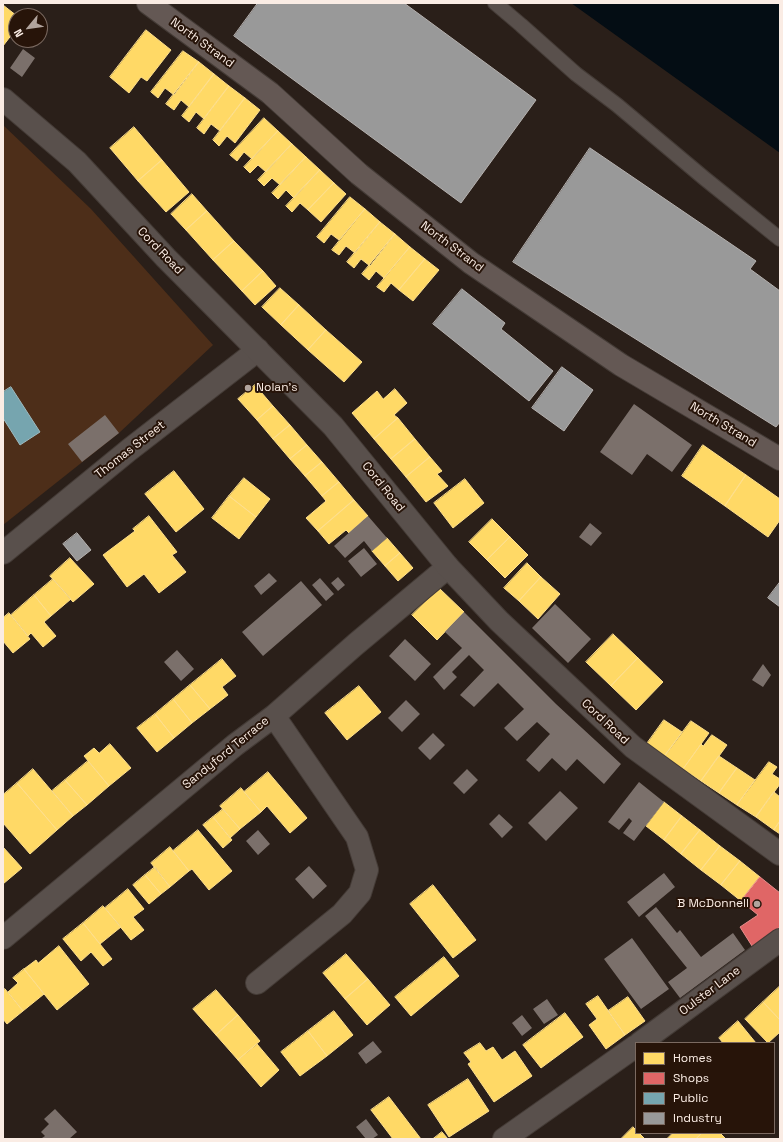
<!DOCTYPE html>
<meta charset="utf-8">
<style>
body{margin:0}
#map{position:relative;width:783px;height:1142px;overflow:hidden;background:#2a1f19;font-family:"Space Grotesk",sans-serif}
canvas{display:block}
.frame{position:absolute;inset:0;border:4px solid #faece4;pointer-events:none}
.legend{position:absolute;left:635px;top:1042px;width:140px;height:92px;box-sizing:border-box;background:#271409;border:1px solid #7b6a61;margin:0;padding:5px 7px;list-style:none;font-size:12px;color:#faece4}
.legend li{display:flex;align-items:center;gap:8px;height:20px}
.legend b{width:20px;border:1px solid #7b6a61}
.north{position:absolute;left:8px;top:8px;width:40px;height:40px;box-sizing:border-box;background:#271409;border:1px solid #7b6a61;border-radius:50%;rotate:241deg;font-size:11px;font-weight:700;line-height:16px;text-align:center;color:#faece4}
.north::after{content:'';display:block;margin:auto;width:14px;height:18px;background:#b1a49d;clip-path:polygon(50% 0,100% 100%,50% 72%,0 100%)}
</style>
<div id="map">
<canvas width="783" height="1142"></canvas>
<div class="frame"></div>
<ul class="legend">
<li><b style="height:11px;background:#ffd966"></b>Homes</li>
<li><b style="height:11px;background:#e06666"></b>Shops</li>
<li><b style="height:11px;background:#76a5af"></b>Public</li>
<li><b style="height:11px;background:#999"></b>Industry</li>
</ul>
<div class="north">N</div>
</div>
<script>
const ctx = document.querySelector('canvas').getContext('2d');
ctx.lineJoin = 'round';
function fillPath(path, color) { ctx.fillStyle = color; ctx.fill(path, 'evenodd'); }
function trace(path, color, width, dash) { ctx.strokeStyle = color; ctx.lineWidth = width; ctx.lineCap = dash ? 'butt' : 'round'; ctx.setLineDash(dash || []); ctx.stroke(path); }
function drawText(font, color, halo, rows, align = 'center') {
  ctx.font = font + ' "Space Grotesk",sans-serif'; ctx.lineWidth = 4; ctx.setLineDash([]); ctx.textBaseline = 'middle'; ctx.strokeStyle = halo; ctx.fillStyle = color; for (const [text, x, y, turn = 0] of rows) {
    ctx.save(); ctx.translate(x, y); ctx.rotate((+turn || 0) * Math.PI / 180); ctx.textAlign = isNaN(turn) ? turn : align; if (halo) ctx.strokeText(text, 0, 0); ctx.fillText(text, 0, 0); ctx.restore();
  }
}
const green = new Path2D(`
 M3 125 91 209 213 345 119 433 3 525Z`);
const water = new Path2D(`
 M571 3H780V153Z`);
const homes = new Path2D(`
 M3 5 17 16H16V29L3 46Z
 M146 30 171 50 147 81 141 77 129 93 110 77Z
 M183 51 199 62 174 95 165 88 158 98 151 92Z
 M199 62 214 74 189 107 181 100 174 110 166 104Z
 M214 74 229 86 204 119 196 112 189 122 182 116Z
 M229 86 245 98 220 131 211 124 204 134 197 128Z
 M245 98 260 110 235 143 227 136 219 146 213 140Z
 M264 118 278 131 252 159 244 152 237 161 230 155Z
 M134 127 162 160 138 181 110 148Z
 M278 131 292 144 266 172 258 165 250 173 244 167Z
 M292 144 306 157 280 185 272 178 264 186 258 180Z
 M306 157 320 170 294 198 286 190 278 199 272 193Z
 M162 160 189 192 166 212 138 181Z
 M320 170 334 183 308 210 300 203 292 212 286 206Z
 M334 183 346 194 321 222 308 210Z
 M192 194 207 211 186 230 171 214Z
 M350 197 365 209 339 240 331 234 324 243 317 237Z
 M365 209 380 222 355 253 346 246 339 255 332 250Z
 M207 211 234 241 213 260 186 230Z
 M380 222 395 234 370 266 361 259 354 268 347 262Z
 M395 234 410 247 384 278 376 271 369 280 362 274Z
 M234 241 263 271 242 291 213 260Z
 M410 247 425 259 399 290 391 283 384 292 377 287Z
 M425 259 439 270 413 301 399 290Z
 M263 271 276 286 255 305 242 291Z
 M280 288 299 305 281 325 262 307Z
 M299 305 326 330 308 350 281 325Z
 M326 330 362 362 344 382 308 350Z
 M255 385 273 406 257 420 238 399Z
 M395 389 407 403 394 415 398 418 374 439 352 413 377 391 383 399Z
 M273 406 290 425 273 439 257 420Z
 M398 418 415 439 391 459 374 439Z
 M290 425 307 445 290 459 273 439Z
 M415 439 430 457 406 477 391 459Z
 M307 445 322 462 305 476 290 459Z
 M703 445 746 475 725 506 682 476Z
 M430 457 442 471 437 474 448 486 426 502 406 477Z
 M322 462 339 482 322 496 305 476Z
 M174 471 204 509 176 532 145 494Z
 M746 475 780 499V520L768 537 725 506Z
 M244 478 270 499 256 517 229 496Z
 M465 479 484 503 453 528 434 503Z
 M339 482 354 500 318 531 306 518 326 501 322 496Z
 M229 496 256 517 239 539 212 518Z
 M354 500 368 516 349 533 346 530 329 544 318 531Z
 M149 516 177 552 172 555 186 572 159 593 144 574 127 587 103 555 135 531 133 529Z
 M492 519 510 537 487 560 469 542Z
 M510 537 528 555 505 578 487 560Z
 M387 538 400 553 385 566 372 551Z
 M400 553 413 568 398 581 385 566Z
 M70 558 94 584 73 602 50 576Z
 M527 563 541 577 519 601 504 588Z
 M541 577 560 594 538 619 519 601Z
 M53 579 71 599 51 616 34 595Z
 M439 588 464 612 437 640 412 615Z
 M34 595 51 616 44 622 56 636 43 647 31 633 28 636 11 615Z
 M9 613 30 639 13 653 3 641V618Z
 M613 634 638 658 611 686 586 662Z
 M638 658 663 682 636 710 611 686Z
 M222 659 236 676 222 687 228 695 210 709 190 685Z
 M190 685 210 709 192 723 173 699Z
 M359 686 381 712 347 740 325 713Z
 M173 699 192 723 174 738 155 714Z
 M155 714 174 738 157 752 137 728Z
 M664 720 682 732 664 757 646 745Z
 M691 721 709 733 683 769 664 757Z
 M712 735 727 745 701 781 683 769 701 744 703 746Z
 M110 744 131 768 109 786 84 756 94 748 99 753Z
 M719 756 737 768 719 793 701 781Z
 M88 761 109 786 87 805 65 780Z
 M769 762 777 767 772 774 780 779V784L756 817 737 805Z
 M737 768 755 780 737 805 719 793Z
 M33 769 73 816 57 830 17 783Z
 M268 772 307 818 290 833 267 806 261 812 244 792Z
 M65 780 87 805 73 816 52 791Z
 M17 783 57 830 30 854 3 823V795Z
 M241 788 261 812 240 829 220 806Z
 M774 792 780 797V821L774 830 756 817Z
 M664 802 682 816 664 840 646 826Z
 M223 809 240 829 230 838 213 817Z
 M682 816 700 830 681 854 664 840Z
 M213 817 232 840 223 848 203 825Z
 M780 821V834L774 830Z
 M198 830 232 871 209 890 192 869 189 871 173 851Z
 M700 830 720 846 701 870 681 854Z
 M720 846 740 861 721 885 701 870Z
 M3 847 22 868 3 884Z
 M170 847 189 871 170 887 151 863Z
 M740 861 760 877 741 901 721 885Z
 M155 867 170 887 161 894 145 875Z
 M145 875 161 894 149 904 133 885Z
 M433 885 476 940 453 958 410 904Z
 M128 889 144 909 133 917 144 930 131 940 105 908Z
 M103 906 121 927 100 944 83 923Z
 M83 923 112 959 103 966 91 952 81 961 63 939Z
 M59 946 89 984 57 1010 24 969 36 960 38 963Z
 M346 954 368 979 345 999 323 973Z
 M444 957 459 976 411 1016 395 997Z
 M24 969 44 994 23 1011 8 992 18 983 13 978Z
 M368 979 390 1005 367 1025 345 999Z
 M780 986V1020L763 1002Z
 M5 989 23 1011 7 1024 3 1019V990Z
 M216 990 238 1015 216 1035 193 1009Z
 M598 996 625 1035 606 1049 589 1025 597 1019 586 1004Z
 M628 997 645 1021 625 1035 608 1011Z
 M763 1002 780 1020V1032L768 1043 745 1019Z
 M334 1011 353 1035 327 1056 308 1031Z
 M565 1013 583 1037 541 1068 523 1045Z
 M238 1015 260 1041 238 1060 216 1035Z
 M738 1021 756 1043H723L719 1038Z
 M308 1031 327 1056 300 1076 281 1052Z
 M480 1043 486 1051 493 1047 502 1060 515 1051 532 1076 494 1102 468 1064 471 1062 464 1053Z
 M257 1044 279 1070 261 1087 238 1060Z
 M468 1079 489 1111 449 1137 428 1105Z
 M389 1097 421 1139H393L371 1110Z
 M633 1127 636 1130V1133H639L645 1139H621Z
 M442 1132 448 1139H433Z
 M673 1133H702L696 1139H667Z
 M702 1133H720L726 1139H696Z`);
const shops = new Path2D(`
 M760 877 780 893V926L777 930 752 946 740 927 758 915 741 901Z`);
const public = new Path2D(`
 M11 387 40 432 20 445 3 418V392Z`);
const industry = new Path2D(`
 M258 3H404L536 100 461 203 234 36Z
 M590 148 756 261 750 269 780 291V422L776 427 513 262Z
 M462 289 505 323 501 329 553 371 529 401 433 324Z
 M562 367 593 390 564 431 532 408Z
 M77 533 91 550 77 561 63 544Z
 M780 582V607L768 598Z`);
const building = new Path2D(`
 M23 49 35 58 22 77 10 68Z
 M634 404 692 445 672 472 647 454 632 475 600 452Z
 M105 415 119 433 82 462 68 444Z
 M368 516 387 538 372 551 364 541 345 558 334 546Z
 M590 523 602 533 591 546 579 537Z
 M364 548 377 564 361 577 348 561Z
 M269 573 277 581 261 595 254 586Z
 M338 577 345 585 338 591 331 583Z
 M320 578 334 594 326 601 312 585Z
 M301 581 322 605 263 656 242 632Z
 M555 604 591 639 568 663 532 628Z
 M464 612 556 704 621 764 604 784 577 759 566 771 552 758 539 772 526 760 550 734 537 722 517 741 504 728 524 709 498 683 474 707 460 695 484 670 469 655 452 672 457 677 444 690 433 677 462 648 445 632Z
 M405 639 431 664 415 681 389 656Z
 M177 650 194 669 181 681 164 662Z
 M763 664 771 675 763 687 752 680Z
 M406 700 420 714 402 732 388 718Z
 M433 733 445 745 430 760 418 748Z
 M467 769 478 780 464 794 453 783Z
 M639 782 664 802 634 841 623 833 632 821 629 818 619 830 608 822Z
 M560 791 578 808 546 841 528 823Z
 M499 814 513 827 502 838 489 824Z
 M258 830 270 844 258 855 246 841Z
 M309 866 327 886 313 899 295 879Z
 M664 873 675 887 639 917 627 902Z
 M656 907 677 933 680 930 701 957 733 933 745 950 680 998 668 982 687 968 645 916Z
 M632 938 669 989 641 1009 604 959Z
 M547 999 558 1015 544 1024 533 1009Z
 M522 1015 532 1028 522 1036 512 1023Z
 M373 1041 382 1052 366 1064 358 1053Z
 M55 1109 77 1132 69 1139H44L42 1138 45 1136 41 1132 49 1124 44 1119Z
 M366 1119 378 1135 372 1139H366L356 1127Z`);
const service = new Path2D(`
 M495 3 521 25 576 74 617 105 704 178 780 239`);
const minor = new Path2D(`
 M3 553 129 450 258 350
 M3 938 235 745 274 716 356 644 448 567
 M257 983 342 914 360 893 367 870 357 837 274 716
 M640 1043 780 940
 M504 1139 636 1046`);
const tertiary = new Path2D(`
 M3 99 77 162 166 258 333 426 448 567 499 621 633 747 780 854`);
const secondary = new Path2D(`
 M148 3 270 93 359 174 471 263 621 365 780 459`);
const markers = [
 [248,388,4,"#b1a49d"],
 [757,904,4,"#b1a49d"]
];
const streetNames = [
 ["North Strand",202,43,36],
 ["North Strand",452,247,37],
 ["Cord Road",160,251,46],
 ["North Strand",723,425,31],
 ["Thomas Street",130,450,-38],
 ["Cord Road",383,487,51],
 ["Cord Road",605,722,43],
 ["Sandyford Terrace",226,753,-39],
 ["Oulster Lane",710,991,-37]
];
const poiNames = [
 ["Nolan’s",256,388],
 ["B McDonnell",749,904,"right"]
];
fillPath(green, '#4d2e19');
fillPath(water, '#040d14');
fillPath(homes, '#ffd966');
trace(homes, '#fedf8c', 1);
fillPath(shops, '#e06666');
trace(shops, '#e88e8c', 1);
fillPath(public, '#76a5af');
trace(public, '#9ebabf', 1);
fillPath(industry, '#999');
trace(industry, '#b6b2b0', 1);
fillPath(building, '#7b706b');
trace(service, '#443b36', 16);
trace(minor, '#443b36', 24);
trace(tertiary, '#443b36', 24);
trace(secondary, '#443b36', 24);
trace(service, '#59504c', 14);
trace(minor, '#59504c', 22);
trace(tertiary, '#59504c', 22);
trace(secondary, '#645854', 22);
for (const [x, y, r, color] of markers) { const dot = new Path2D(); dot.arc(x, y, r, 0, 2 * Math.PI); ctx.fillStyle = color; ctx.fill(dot); trace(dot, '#271409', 1.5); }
drawText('12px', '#faece4', '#271409', streetNames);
drawText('12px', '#faece4', '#271409', poiNames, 'left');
</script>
